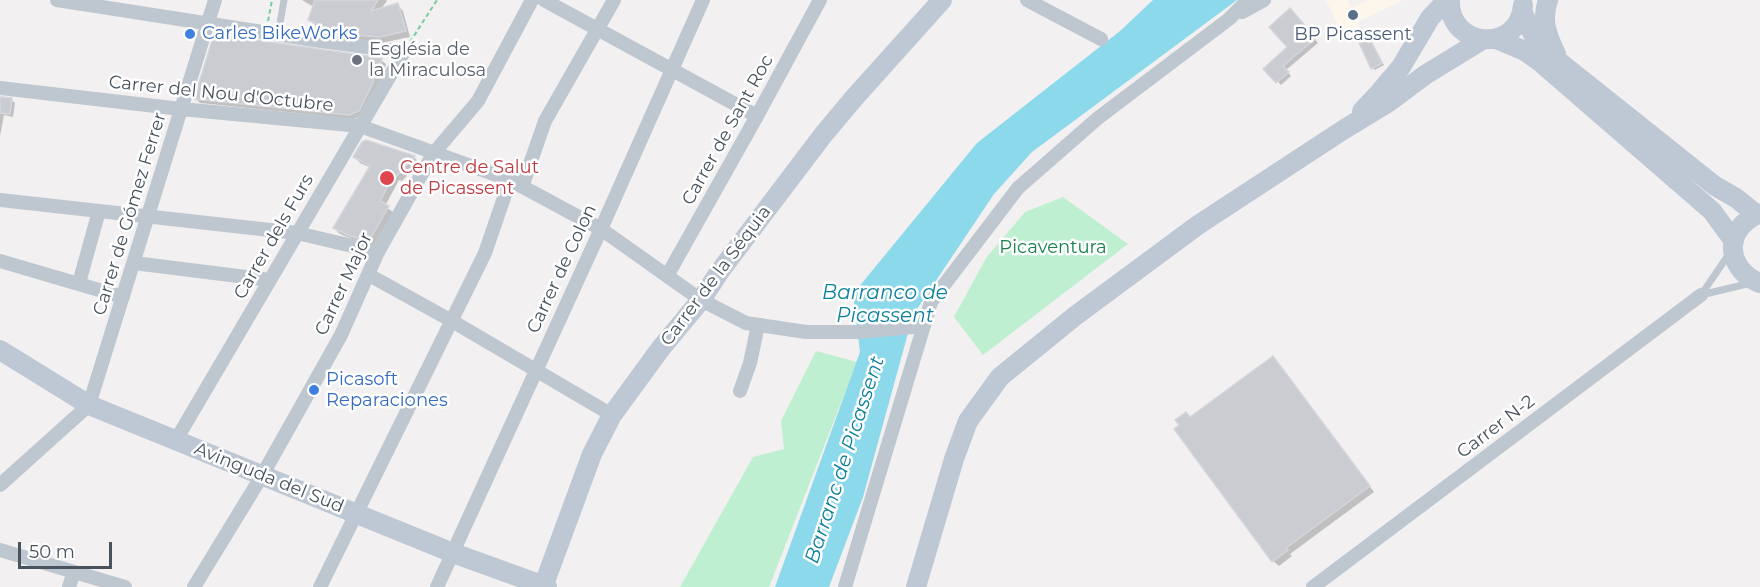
<!DOCTYPE html>
<meta charset="utf-8">
<style>
body{margin:0}
#map{position:relative;width:1760px;height:587px;overflow:hidden;background:#f2f0f0;font-family:Montserrat,sans-serif}
canvas{display:block}
.scale{position:absolute;left:18px;top:542px;width:94px;height:27px;box-sizing:border-box;border:3px solid #48535d;border-top:0;padding-left:8px;font-size:18px;line-height:21px;white-space:nowrap;color:#48535d;-webkit-text-stroke:4px #fff;paint-order:stroke}
</style>
<div id="map">
<canvas width="1760" height="587"></canvas>
<div class="scale">50 m</div>
</div>
<script>
const ctx = document.querySelector('canvas').getContext('2d');
ctx.lineJoin = 'round';
function fillPath(path, color) { ctx.fillStyle = color; ctx.fill(path, 'evenodd'); }
function trace(path, color, width, dash) { ctx.strokeStyle = color; ctx.lineWidth = width; ctx.lineCap = dash ? 'butt' : 'round'; ctx.setLineDash(dash || []); ctx.stroke(path); }
function drawText(font, color, halo, rows, align = 'center') {
  ctx.font = font + ' Montserrat,sans-serif'; ctx.lineWidth = 5; ctx.setLineDash([]); ctx.textBaseline = 'middle'; ctx.strokeStyle = halo; ctx.fillStyle = color; for (const [text, x, y, turn = 0] of rows) {
    ctx.save(); ctx.translate(x, y); ctx.rotate((+turn || 0) * Math.PI / 180); ctx.textAlign = isNaN(turn) ? turn : align; if (halo) ctx.strokeText(text, 0, 0); ctx.fillText(text, 0, 0); ctx.restore();
  }
}
const commercial = new Path2D(`
 M1326 0H1347L1352 8 1368 0H1403L1358 22 1359 28 1343 36Z`);
const green = new Path2D(`
 M1063 197 1128 244 983 355 954 317 986 258 1025 212Z
 M816 351 857 362 769 587H680L753 457 784 449 781 421Z`);
const water = new Path2D(`
 M1153 0H1237L1032 152 994 194 913 315 863 497 829 587H775L860 352 853 294 977 143 1120 31Z`);
const shadow = new Path2D(`
 M302 0H386L387 1 381 9 397 5 403 11 410 37 386 42 347 40 315 25 309 19 314 7Z
 M1294 14 1318 43 1286 70 1291 76 1281 85 1266 69 1289 47Z
 M1368 36 1384 65 1375 70 1373 68Z
 M381 60 386 64 383 77H381L380 82 363 115 354 119 200 103 195 98Z
 M0 98 11 100 15 103 13 117 4 115 0 136Z
 M366 142 414 157 419 163 402 181 399 180 385 206 394 213 375 245 357 241 340 234 334 228 371 168 360 163 355 157Z
 M1273 358 1374 492 1290 554 1292 556 1279 566 1273 561 1191 418Z`);
const building = new Path2D(`
 M315 0H378L371 11 398 3 406 31 380 37 340 34 308 20Z
 M1290 8 1316 38 1283 66 1289 72 1276 83 1263 69 1287 47 1269 27Z
 M1366 31 1382 63 1371 69 1356 36Z
 M214 34 382 58 379 74 377 73 376 78H374L373 83H372L371 87 359 111 349 115 194 99Z
 M0 97 12 98 10 114 0 113Z
 M366 140 415 156 396 177 393 176 380 201 389 206 369 241 350 236 333 228 370 166 353 157 362 142Z
 M1273 356 1370 486 1286 548 1288 550 1272 562 1174 429 1179 425 1175 420 1186 412 1190 417Z`);
const path = new Path2D(`
 M268 21 272 0
 M410 42 437 0`);
const lane = new Path2D(`
 M278 35 284 0
 M1701 295 1751 283
 M1701 295 1729 254`);
const street = new Path2D(`
 M57 0 314 40 404 52 176 440
 M544 0 757 116
 M1027 0 1101 39
 M1242 12 1264 0
 M0 88 181 109 360 126 510 180 601 229 701 300 746 323 806 332H858L923 326
 M522 187 545 121 614 0
 M0 200 297 233 378 252
 M0 261 123 297
 M134 263 270 280
 M369 275 452 321 612 415
 M667 276 757 116 820 0
 M79 283 99 211
 M740 391 750 363 758 325
 M0 485 89 405 215 0
 M0 550 125 587
 M69 587 74 572
 M194 587 263 474 341 335 378 252 433 154 478 101 532 0
 M320 587 485 253 510 180
 M437 587 601 229 703 0
 M845 587 931 302 1018 188 1098 118 1229 19 1248 0
 M1313 587 1701 295`);
const secondary = new Path2D(`
 M1450 0C1448 49 1519 54 1523 5
 M1548 0C1541 20 1547 36 1556 54
 M1523 13C1532 35 1541 52 1562 64L1715 186 1736 198 1757 215
 M1496 39 1525 51 1539 61 1712 211 1734 241
 M1362 111 1379 93 1401 67 1430 18 1447 0
 M1760 214C1754 215 1752 217 1748 220 1722 239 1732 273 1760 283
 M0 350 89 405 453 553 547 587
 M543 587 592 454 612 415 661 348 701 300 720 271 823 135 854 98 942 0
 M916 587 954 459 968 421 1000 377 1075 316 1198 225 1343 130 1389 102 1425 75 1482 40`);
const markers = [
 [1353,15,6,"#5c6f8a"],
 [190,34,6,"#3f7fe0"],
 [357,60,6,"#6b7280"],
 [387,178,8,"#e0444e"],
 [314,390,6,"#3f7fe0"]
];
const shopNames = [
 ["Carles BikeWorks",202,34],
 ["Picasoft",326,380],
 ["Reparaciones",326,401]
];
const serviceNames = [
 ["BP Picassent",1353,35]
];
const worshipNames = [
 ["Església de",369,50],
 ["la Miraculosa",369,71]
];
const streetNames = [
 ["Carrer del Nou d'Octubre",221,94,6],
 ["Carrer de Sant Roc",728,130,-61],
 ["Carrer de Gómez Ferrer",130,214,-73],
 ["Carrer dels Furs",274,237,-60],
 ["Carrer de Colon",562,269,-65],
 ["Carrer de la Séquia",716,276,-53],
 ["Carrer Major",344,284,-65],
 ["Carrer N-2",1496,427,-37],
 ["Avinguda del Sud",269,478,22]
];
const healthNames = [
 ["Centre de Salut",400,168],
 ["de Picassent",400,189]
];
const parkNames = [
 ["Picaventura",1053,248]
];
const waterNames = [
 ["Barranco de",885,293],
 ["Picassent",885,316],
 ["Barranc de Picassent",845,460,-72]
];
fillPath(commercial, '#fcf7ea');
fillPath(green, '#bfefd1');
fillPath(water, '#8cd9ec');
fillPath(shadow, '#0003');
fillPath(building, '#caccd2');
trace(building, '#d4d6db', 1.5);
trace(path, '#77cda2', 2, [4.5, 3]);
trace(lane, '#bec7cf', 7);
trace(street, '#bec7cf', 14);
trace(secondary, '#bec8d4', 20);
for (const [x, y, r, color] of markers) { const dot = new Path2D(); dot.arc(x, y, r, 0, 2 * Math.PI); ctx.fillStyle = color; ctx.fill(dot); trace(dot, '#fff', 2); }
drawText('18px', '#366cbe', '#fff', shopNames, 'left');
drawText('18px', '#4e5e75', '#fff', serviceNames);
drawText('18px', '#5b616d', '#fff', worshipNames, 'left');
drawText('18px', '#48535d', '#fff', streetNames);
drawText('18px', '#be3a42', '#fff', healthNames, 'left');
drawText('18px', '#18804b', '#fff', parkNames);
drawText('italic 20px', '#0d809c', '#fff', waterNames);
</script>
